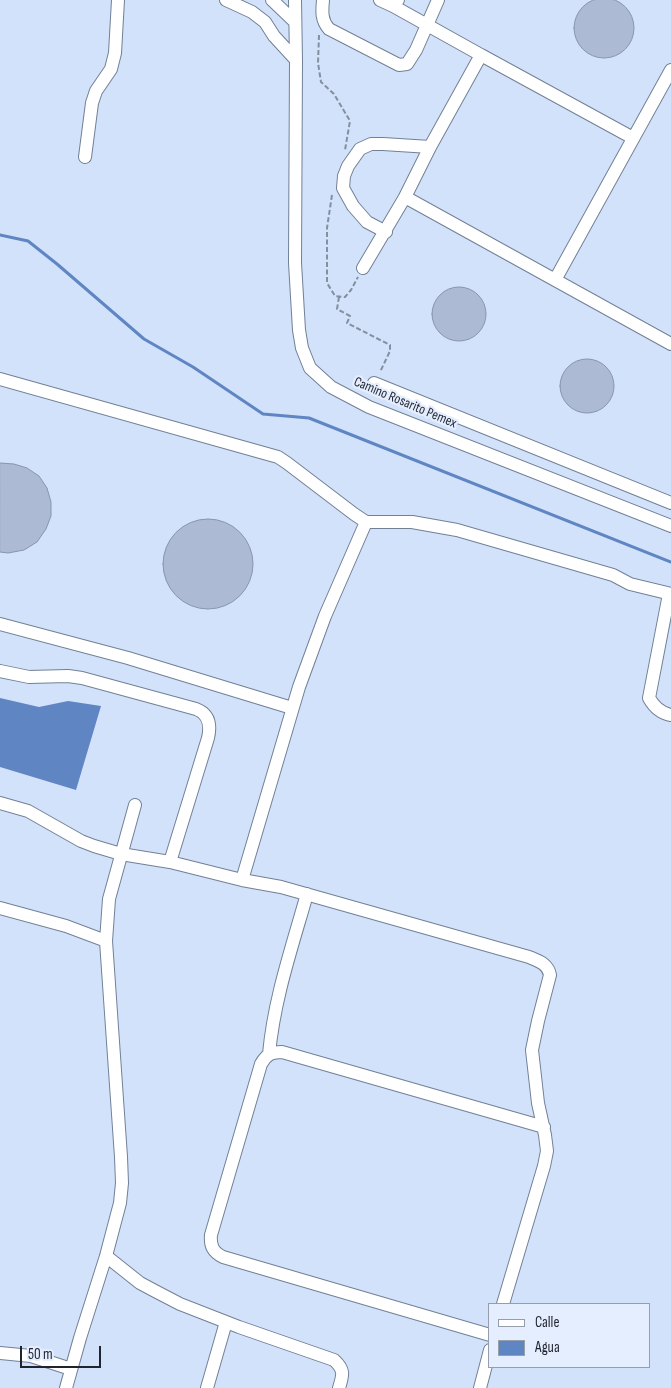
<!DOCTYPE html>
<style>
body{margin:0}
#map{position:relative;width:671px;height:1388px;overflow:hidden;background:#d2e2fa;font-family:"Sofia Sans Condensed",sans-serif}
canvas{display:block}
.legend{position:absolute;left:488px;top:1303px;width:162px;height:65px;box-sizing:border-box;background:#e5eefe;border:1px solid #969dab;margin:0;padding:6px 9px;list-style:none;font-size:15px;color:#1f242e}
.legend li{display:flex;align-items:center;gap:10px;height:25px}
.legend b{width:25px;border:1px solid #969dab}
.scale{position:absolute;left:20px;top:1346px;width:81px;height:22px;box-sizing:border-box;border:2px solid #1f242e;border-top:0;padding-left:6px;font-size:15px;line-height:18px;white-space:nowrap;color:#1f242e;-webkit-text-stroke:4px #e5eefe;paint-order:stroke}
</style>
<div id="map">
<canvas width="671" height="1388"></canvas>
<ul class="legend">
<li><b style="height:6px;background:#fff"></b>Calle</li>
<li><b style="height:14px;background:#5f85c3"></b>Agua</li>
</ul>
<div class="scale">50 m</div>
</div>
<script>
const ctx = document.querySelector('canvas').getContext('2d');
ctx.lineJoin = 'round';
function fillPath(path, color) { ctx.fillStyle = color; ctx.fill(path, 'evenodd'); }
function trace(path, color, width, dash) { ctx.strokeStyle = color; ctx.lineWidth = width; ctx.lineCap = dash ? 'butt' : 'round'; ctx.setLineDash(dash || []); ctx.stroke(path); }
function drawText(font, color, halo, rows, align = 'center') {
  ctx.font = font + ' "Sofia Sans Condensed",sans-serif'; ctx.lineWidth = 4.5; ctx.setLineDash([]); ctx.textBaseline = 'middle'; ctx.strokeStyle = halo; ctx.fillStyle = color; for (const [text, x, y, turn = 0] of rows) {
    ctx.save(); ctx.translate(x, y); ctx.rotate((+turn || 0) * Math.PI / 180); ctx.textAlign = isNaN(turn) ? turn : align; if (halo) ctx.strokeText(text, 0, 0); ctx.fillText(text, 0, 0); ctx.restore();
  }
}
const water = new Path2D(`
 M0 698 39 707 68 701 101 706 76 790 0 767Z`);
const stream = new Path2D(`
 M0 235 28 241 57 264 144 339 193 367 263 414 309 418 671 562`);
const building = new Path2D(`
 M574 28a30 30 0 1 1 60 0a30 30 0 1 1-60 0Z
 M432 314a27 27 0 1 1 54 0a27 27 0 1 1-54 0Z
 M560 386a27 27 0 1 1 54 0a27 27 0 1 1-54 0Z
 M0 463 14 464 27 468 39 476 47 488 51 502V516L46 529 37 542 24 550 8 553 0 552Z
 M163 564a45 45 0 1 1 90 0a45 45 0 1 1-90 0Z`);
const path = new Path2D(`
 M319 35 318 63 321 82 334 94 350 121 345 150
 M332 195 327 228V283L335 296 345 297 351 290 358 277
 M339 297 337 309 350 316 347 323 390 345V351L380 372`);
const minor = new Path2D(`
 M226 0 252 12 265 22 274 36 296 60
 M272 0 295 22
 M295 0 296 60 295 263 299 330 302 348 310 368 331 387 369 407 671 526
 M323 0C322 11 321 20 329 29L399 65 407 64 416 50 438 0
 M380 0 393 6 398 0
 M393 6 481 55 430 147 405 197 671 344
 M481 55 633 138
 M85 157 92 103 96 91 111 69 115 53 118 0
 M386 232 367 222 353 206 343 188 344 176 348 166 360 149 371 144H383L430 147
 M363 268 405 197
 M555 280 671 70
 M0 379 278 457 287 463 354 514 366 522 325 616 299 687 242 880
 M374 383 671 503
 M366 522H412L457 530 613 575 630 584 671 594
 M669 594 649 698C654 707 660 713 671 715
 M0 624 128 658 292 708
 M0 671 29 677 68 676 82 678 196 709C209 714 211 725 208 738L170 862
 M0 803 28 811 81 841 94 846 121 854 170 862 242 880 281 887 529 957C539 961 548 964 550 975L538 1021 532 1050 538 1103 545 1135 547 1151 544 1166 503 1304
 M0 908 66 926 106 941
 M269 1054C274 999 292 947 307 894
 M106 1256 140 1283 155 1291 180 1304 239 1327 334 1360C345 1370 343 1375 339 1388
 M490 1335 223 1257C213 1252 210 1246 211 1235L261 1064C266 1055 271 1052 282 1052L544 1127
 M0 1353 31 1356 71 1369
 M66 1388 80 1338 106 1256 120 1203 122 1183 121 1157 106 941 109 899 135 805
 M207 1388 226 1322
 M480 1388 490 1350`);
const streetNames = [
 ["Camino Rosarito Pemex",405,403,23]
];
fillPath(water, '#5f85c3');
trace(stream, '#5f85c3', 3);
fillPath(building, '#acbbd3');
trace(building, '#8795ac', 1);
trace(minor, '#728096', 14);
trace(path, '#848fa1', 2, [5, 2.5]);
trace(minor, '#fff', 12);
drawText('14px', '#1f242e', '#e5eefe', streetNames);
</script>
